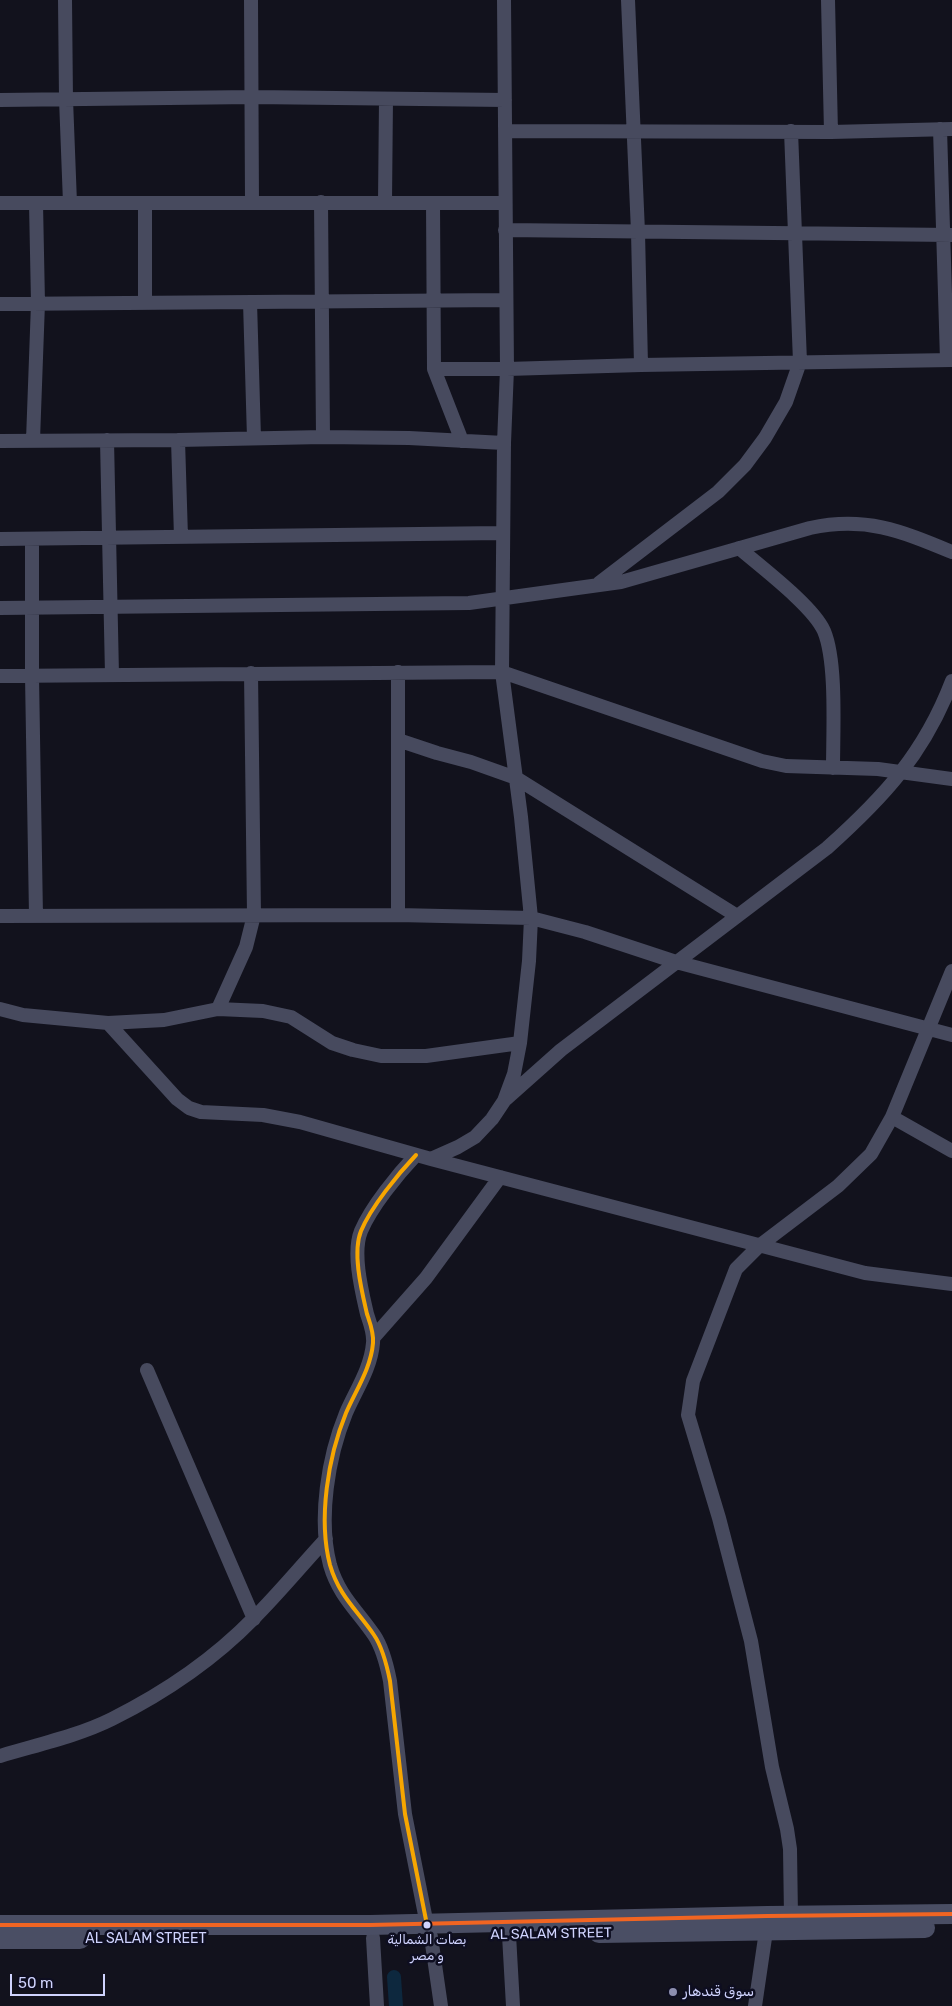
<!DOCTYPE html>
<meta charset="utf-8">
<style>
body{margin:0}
#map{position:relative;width:952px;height:2006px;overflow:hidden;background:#12121d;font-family:Rubik,sans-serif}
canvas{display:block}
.scale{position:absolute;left:10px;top:1974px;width:95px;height:22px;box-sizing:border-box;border:2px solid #cfd3fe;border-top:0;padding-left:6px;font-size:15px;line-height:18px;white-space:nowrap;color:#cfd3fe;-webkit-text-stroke:4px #0e0e21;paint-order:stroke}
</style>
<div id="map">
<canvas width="952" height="2006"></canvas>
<div class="scale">50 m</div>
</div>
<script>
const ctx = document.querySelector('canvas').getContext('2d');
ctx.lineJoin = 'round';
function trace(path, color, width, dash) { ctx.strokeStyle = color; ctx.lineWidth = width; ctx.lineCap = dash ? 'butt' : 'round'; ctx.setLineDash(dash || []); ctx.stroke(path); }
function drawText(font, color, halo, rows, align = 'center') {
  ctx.font = font + ' Rubik,"Noto Naskh Arabic",sans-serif'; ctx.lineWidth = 5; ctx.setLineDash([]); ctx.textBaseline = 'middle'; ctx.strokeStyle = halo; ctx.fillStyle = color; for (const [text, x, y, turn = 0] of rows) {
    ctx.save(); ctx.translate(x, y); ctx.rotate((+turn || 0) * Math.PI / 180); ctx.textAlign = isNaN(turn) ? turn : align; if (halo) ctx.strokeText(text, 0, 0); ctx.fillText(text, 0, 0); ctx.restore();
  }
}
const canal = new Path2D(`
 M394 1977 396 2006`);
const minor = new Path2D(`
 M65 0 66 99 70 203
 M251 0 252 202
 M628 0 638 232 641 365
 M828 0 831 132
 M0 100 253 97 505 100
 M940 129 947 360
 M505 131 831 132 952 129
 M321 202 323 437
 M385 202 386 99
 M0 203H504
 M433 203 434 369 462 441
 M505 230 952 235
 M250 302 254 438
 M145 303V203
 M0 304 505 300
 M434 369H507L641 365 952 360
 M33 440 38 303 36 203
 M107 440 112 675
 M178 440 181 537
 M0 441 178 440 323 437 409 438 504 443
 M0 539 502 533
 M32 539V676L36 916
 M739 548C761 567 813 606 824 631 837 662 833 732 833 768
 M599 583 718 492 745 465 765 438 786 402 800 362 791 131
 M0 608 469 603 621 582 810 528C866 516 901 531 952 552
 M0 676 502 672 762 761 786 766 878 769 952 779
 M398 740 437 753 471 762 516 778 737 916
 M398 915V672
 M0 916 398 915 531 918 585 932 676 962 952 1035
 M0 1009 23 1015 108 1023 164 1020 218 1009 263 1011 291 1017 332 1043 353 1050 381 1056H426L520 1043
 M218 1009 246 947 254 915 251 673
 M108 1023 177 1099 189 1108 201 1112 263 1115 300 1122 431 1159 865 1273 952 1284
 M506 1099 561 1050 827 848C884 797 924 754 952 681
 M892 1117 952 1151
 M416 1155C398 1174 371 1207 361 1231 352 1253 362 1292 367 1314 370 1323 374 1333 373 1343 371 1368 356 1390 346 1413 328 1457 318 1519 330 1565 339 1596 357 1610 374 1635 383 1648 387 1666 390 1681L405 1814 427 1925
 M431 1159 458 1147 475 1137 492 1119 504 1101 514 1074 520 1043 529 961 531 918 521 817 502 672 504 443 507 369 504 0
 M373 1338 426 1278 500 1177
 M147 1370 254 1619
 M0 1756C36 1745 78 1736 112 1719 164 1693 214 1659 254 1618 279 1593 302 1565 326 1539
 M791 1916 790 1849 787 1829 772 1767 751 1641 719 1518 688 1415 693 1381 736 1269 759 1246 838 1186 871 1154 892 1117 952 971
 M509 1935 513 2006
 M431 1937 441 2006
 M373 1938 377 2006
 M755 2006 766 1931`);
const secondary = new Path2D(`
 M0 1925H370L767 1916 952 1914
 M599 1933 925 1928
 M0 1939H80`);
const bus1 = new Path2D(`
 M416 1155C398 1174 371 1207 361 1231 352 1253 362 1292 367 1314 370 1323 374 1333 373 1343 371 1368 356 1390 346 1413 328 1457 318 1519 330 1565 339 1596 357 1610 374 1635 383 1648 387 1666 390 1681L405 1814 427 1925`);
const bus2 = new Path2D(`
 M0 1925H370L767 1916 952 1914`);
const markers = [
 [427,1925,4.5,"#cfd3fe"],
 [673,1992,5,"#8d8faf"]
];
const busNames = [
 ["بصات الشمالية",427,1940],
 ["و مصر",427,1956]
];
const streetNames = [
 ["AL SALAM STREET",551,1934,-1],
 ["AL SALAM STREET",146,1939]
];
const poiNames = [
 ["سوق قندهار",683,1992]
];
trace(canal, '#0d283e', 14);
trace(minor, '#474a5e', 14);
trace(secondary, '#4a4e64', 20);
trace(bus1, '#f7a600', 4);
trace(bus2, '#f26522', 4);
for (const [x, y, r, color] of markers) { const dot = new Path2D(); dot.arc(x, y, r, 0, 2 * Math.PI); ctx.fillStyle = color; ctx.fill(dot); trace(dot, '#0e0e21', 2); }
drawText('13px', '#cfd3fe', '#0e0e21', busNames);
drawText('14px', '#cfd3fe', '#0e0e21', streetNames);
drawText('14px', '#cfd3fe', '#0e0e21', poiNames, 'left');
</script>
